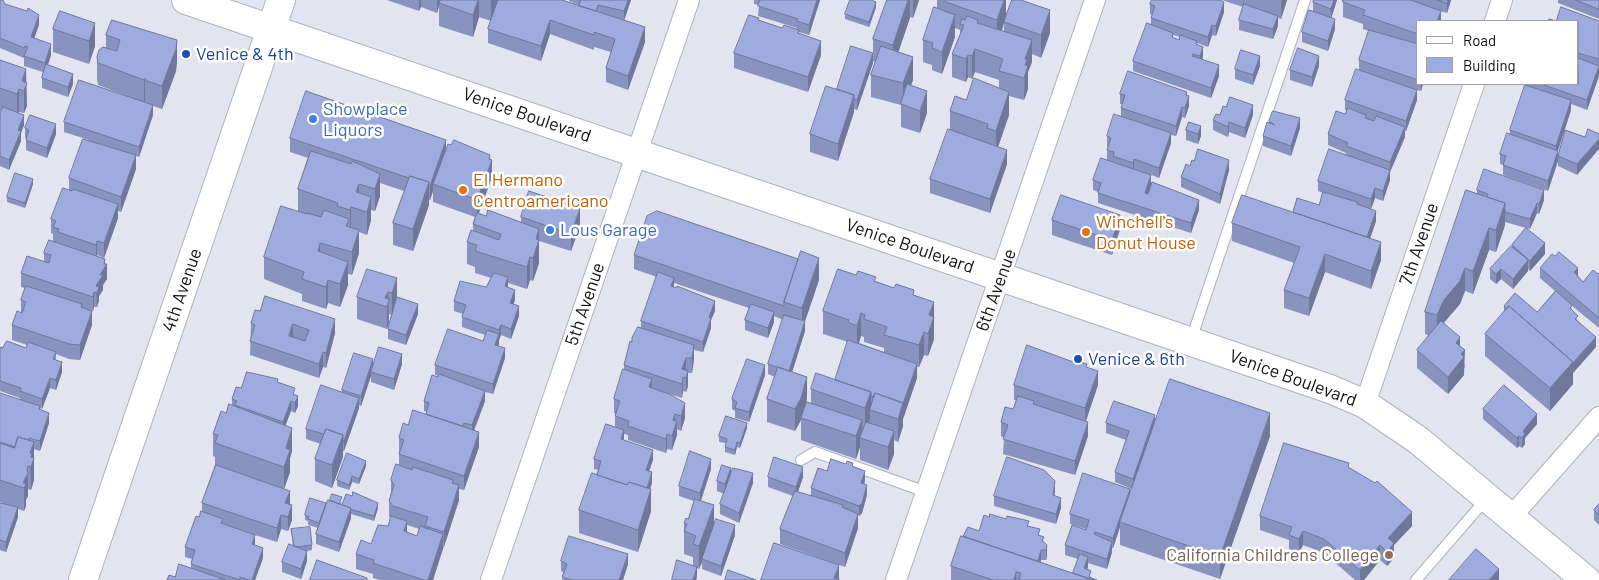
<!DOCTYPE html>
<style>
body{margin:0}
#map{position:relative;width:1599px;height:580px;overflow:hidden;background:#e2e4ef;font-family:Barlow,sans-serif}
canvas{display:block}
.legend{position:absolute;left:1416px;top:20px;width:162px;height:65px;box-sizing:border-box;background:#fff;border:1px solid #a0a0a1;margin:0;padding:6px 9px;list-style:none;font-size:15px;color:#111115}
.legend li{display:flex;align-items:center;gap:10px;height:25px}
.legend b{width:25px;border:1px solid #a0a0a1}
</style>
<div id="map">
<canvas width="1599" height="580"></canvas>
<ul class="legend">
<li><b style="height:6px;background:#fff"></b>Road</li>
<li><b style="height:14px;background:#9eabde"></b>Building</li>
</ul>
</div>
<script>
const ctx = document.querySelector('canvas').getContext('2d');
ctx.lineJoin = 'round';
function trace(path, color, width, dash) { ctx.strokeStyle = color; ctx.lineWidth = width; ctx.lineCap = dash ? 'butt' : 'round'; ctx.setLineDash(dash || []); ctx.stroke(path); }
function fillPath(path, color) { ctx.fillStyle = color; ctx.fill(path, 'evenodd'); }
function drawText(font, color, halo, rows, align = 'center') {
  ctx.font = font + ' Barlow,sans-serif'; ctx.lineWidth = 5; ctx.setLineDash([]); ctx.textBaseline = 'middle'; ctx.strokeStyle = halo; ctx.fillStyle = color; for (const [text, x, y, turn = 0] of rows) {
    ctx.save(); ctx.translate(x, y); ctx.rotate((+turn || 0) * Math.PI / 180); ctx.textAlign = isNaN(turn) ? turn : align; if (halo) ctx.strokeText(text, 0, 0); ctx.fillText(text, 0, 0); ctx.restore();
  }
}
const lane = new Path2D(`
 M1191 340 1305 0
 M801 460 815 452 926 492
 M1416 580 1487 498`);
const street = new Path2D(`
 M1495 21 1502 0
 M1365 404 1474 84
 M1511 517 1599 417
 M491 580 689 0
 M896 580 1095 0`);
const secondary = new Path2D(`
 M186 0 1330 389 1365 404 1418 440 1586 580
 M83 580 281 0`);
const wall = new Path2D(`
 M387 0H562L579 6V5L569 1V0H631L624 20 645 42 628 90 606 82V68L611 52 594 47V50L550 34 541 61 488 43V29L491 21 479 17 473 37 439 26V5L437 13 421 7 419 11Z
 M754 0H820L809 35 799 32V33L821 55 808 92 734 68V53L759 20 782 28 797 29V28L758 16 759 5 754 4Z
 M887 0H919L913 18 910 17 898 52 913 80 911 85 927 113 920 133 901 127V105L871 97V75L875 62 873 61V39Z
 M937 0H1006V17L1050 33 1041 58 1032 54V62L1028 72V89L1024 100 1009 96V115L998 147 1007 164 990 213 930 193V179L950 130V111L966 100 999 88V80L975 72 972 79 968 77 966 82 952 77V54L960 35V30L955 28V37L942 74 932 70V65L923 62V40L937 8ZM1004 23V32L1002 31Z
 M1220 0 1224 12 1216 36 1212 35 1208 47 1197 43 1203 57 1202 60 1219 76 1211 98 1133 71V61L1151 25V18L1152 15 1150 14V4ZM1173 35 1180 37 1179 40 1173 38Z
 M1222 0H1287L1281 19 1278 18V26L1273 39 1239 30V20L1243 7Z
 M1337 0 1331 18 1335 29 1328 51 1302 42V32L1313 11V2Z
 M1343 0H1451L1447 13 1440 11 1441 21H1418V84H1423L1421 91 1417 90V100L1406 131H1405V137L1390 172V180L1383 201 1375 198 1371 209 1376 221 1370 239 1381 260 1371 289 1325 272 1309 316 1284 308V290L1294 263 1232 241V223L1293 212 1319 205 1323 193 1318 191V181L1346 155V153L1328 145V134L1345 114 1347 111 1345 110V100L1359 70V60L1369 31 1363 29V24L1343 17Z
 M1558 0H1599V19L1558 3Z
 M0 1 39 25 34 38 51 55 48 65 73 84 68 97 42 88V78L43 72 24 66V56V58L0 48Z
 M876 7 869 27 845 19V14Z
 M60 11 95 46 89 64 53 52V29Z
 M112 20 177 62 176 71 162 109 153 106V115L139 157 136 156V169L121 212 118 211V218L104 258 97 255V256L105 264 107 279 103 285V290L99 296V301L97 307H94L93 311H92V325L80 360 69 359 56 354V360L62 372 56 390 50 388 42 409 40 408V410L49 423 40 451 34 449V480L31 490 28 489V496L26 500V506L24 511 18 509V517L6 552 0 550V503L5 504 0 502V393L20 400V398L0 391V347L26 348 27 345 12 340V325L21 312V300L25 288 21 287V273L44 262V253L53 241V234L51 233V219L69 190V178L89 140 64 132V122L127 96 98 85 97 79V57L106 48V35Z
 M1556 21H1599V76L1587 110 1571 104V110L1558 151V161L1548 191 1503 175V165L1500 164V154L1510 134V130L1527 84H1578V21Z
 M0 60 26 83 27 106 24 113 19 112 18 113 24 125 21 133V141L9 170 0 166V114L1 111H0Z
 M873 63 857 110 854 109V112L838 161 810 152V134L837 89Z
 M1260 66 1253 85 1235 79V69Z
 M1319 66 1312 87 1290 80V70Z
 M1120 94 1187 96 1189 106 1185 118 1182 117 1176 136 1171 135V143L1159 178 1149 174 1151 185 1199 210 1191 233 1098 203V192L1093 190V180L1107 160V150L1108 147 1107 146V136L1121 116V108L1122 104H1120Z
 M1220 115H1253L1245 138 1229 132 1228 137 1213 130V120Z
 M1269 121 1300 128 1291 156 1263 146V136L1269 123Z
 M1189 122 1201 136 1198 144 1186 140V130Z
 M25 128 56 134 47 158 26 150V138H25Z
 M1585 137 1583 167 1577 175 1558 166V156Z
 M290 138 446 149 490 159 492 177 479 213 486 216 521 222V217L580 226 571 251 539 241V263L533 281 530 280 527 289 508 283V288L515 300 513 304 519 316 511 339 501 335 499 340 498 346 505 358 493 394 485 392V401L474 431 479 447 464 490 459 489V500L433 580H380L373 578V574L356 569V554L371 544 388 526 391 518 389 516V501L391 492V480L399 465V438L408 425 426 415 427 412 424 411V401L439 376 435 375V365L483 341 485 335 462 327V317L463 314 454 311V301L486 287 491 278 475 273V267L467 264V242L473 231V224L475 217 433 202V191L430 200H429V205L413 251 393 245V223L404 191 380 183V196L375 211 371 210V220L367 235 359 232V253L352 275 348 274V285L340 307 328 303 326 309 302 301V294L264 279V257L298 211V189L308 158 290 152ZM407 525 419 529 417 536 407 532Z
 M1229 170 1220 204 1181 187V177Z
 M33 184 25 208 7 202V197Z
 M1477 190 1544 200 1539 214 1537 213 1530 229 1527 228 1545 254 1530 271 1528 269V271L1513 289 1501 279 1496 284 1490 279V269L1512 247V245L1526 228 1505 222V225L1496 252 1489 250 1473 294 1465 291 1460 304 1444 323 1460 346 1465 367 1464 368V375L1448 394 1417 368V350L1429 336 1425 334V312L1477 194Z
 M1052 220 1120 229 1112 255 1052 235Z
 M634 255 819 280 805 321V331L792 372 807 399 804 410 811 403V389L835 380 848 342 823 334V311L876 282 934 302V339L928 356 924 355 919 367H917V378L903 419V426L898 442 894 440V454L888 470 860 460V447L856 459 801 440V420L795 431 767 422V399L775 377 768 374V364L783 320 774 316V322L768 338 745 330V320L749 308 674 283V287L715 311 711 320V328L703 352 694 350V359L692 373H688V386L686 392 683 391 682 398 669 394 685 418 681 431 677 429V435L672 450 667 449 666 453 628 440V435L624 434V440L653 460 649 471 652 483 650 489 651 511 638 552 579 533V510L598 470 594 469V459L615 427V416L616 414 614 413V399L624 369V365L632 342V338L641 328V321L657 277 634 269ZM861 336 864 337V342L884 348V352L859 343Z
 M1540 268 1578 276 1583 282 1599 273V328L1571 305 1572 311 1578 321 1596 347 1573 373V384L1550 411 1485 356V334L1504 312V306L1537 312 1555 291 1540 278Z
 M397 278V298L418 314 406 345 388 339V329L392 315 389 314V322L387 329 357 319V297Z
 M255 310 335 333 326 368 323 367 319 378 250 355 251 323Z
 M373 364H402L394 390 371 382V376L361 406 359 405V408L344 451H343V457L332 488 315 481V459L321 444 306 439V429L342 392V390Z
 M1087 367 1098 385 1086 421 1088 436 1075 475 1003 454 1004 438 1001 436V422L1013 409 1016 400H1014V385Z
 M765 375 749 422 735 418V411L732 409V399Z
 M278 382 295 395 298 406 295 413 291 411 285 426 292 451 290 458V472L284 489 290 505 292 520 288 531 281 529 277 542 239 530 255 545 263 558 255 580H167L175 577 191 568V564L192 559 185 557V547L202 512V503L215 465V457L213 456V434L226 413 232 405V399L241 388Z
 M1483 409 1537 424 1525 438V444L1522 448 1519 446 1517 448 1483 419Z
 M1155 422 1270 436 1220 579 1120 545V527L1113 548H1112V552L1107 569 1088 563 1087 569 1091 578 1097 580H951V566L963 536 979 531 989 517 1029 526 1040 536 1044 542 1047 555 1046 560H1041V562L1073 573 1078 559 1065 555V545L1086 529 1070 524V514L1130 494 1132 489 1115 482V472L1126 440 1106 433V423Z
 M747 428 740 448 737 447 735 455 725 452V447L726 443 719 442V436Z
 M366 466 359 484 352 482 349 490 337 486V480Z
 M853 466 865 481 864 484 867 495 862 513 859 516 858 515V528L845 567 780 544V529L793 496 768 487V477H803L798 492 811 496V488L827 471Z
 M1349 468 1412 526 1394 545V558L1387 566 1380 560 1364 580H1355L1324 553 1303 545 1299 553 1289 549V540L1260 530V516Z
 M711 469 701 501 714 523 735 535 721 576 702 569V562L699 569 697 568V577L696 580H672L693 566V557L684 554V523L688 519 694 501 679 496V486Z
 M731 475 753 483 739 523 720 514V504L724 494 717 491V481Z
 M1055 491 1054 495 1061 508 1056 524 994 506V496Z
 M342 502 341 504 378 508 374 521 351 514V518L339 552 316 544V534L318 528 308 525V521L305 520V515Z
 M1599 504V525L1594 520V510Z
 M291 529 312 545V550L307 551V561L301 579 282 572V562L293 546Z
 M561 561 628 564 623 580H562L564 573 561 571Z`);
const shadedWall = new Path2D(`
 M419 0H421V7L419 11Z
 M437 0H440V3L437 13Z
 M478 0H479V17L473 37V15Z
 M491 0H499L491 21Z
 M628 0H631L624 21V11Z
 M817 0H820L809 35V25Z
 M908 0H910V18L893 68V45Z
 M913 0H919L913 18Z
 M1004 0H1006V17L997 43V20Z
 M1281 0H1287L1281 19Z
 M1334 0H1337L1331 19V9Z
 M1448 0H1451L1447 13V3Z
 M876 2V7L869 27V22Z
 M1224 2V12L1216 36V26Z
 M1050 10V33L1041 58V35Z
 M1441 11V21H1437Z
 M39 15V25L31 47V37Z
 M955 15V37L942 74V52Z
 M1278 16V26L1273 39V29Z
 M1335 19V29L1328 51V41Z
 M550 20V34L541 61V46Z
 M95 23V46L89 64V41Z
 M1212 25V35L1208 47V37Z
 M645 27V42L628 90V76Z
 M177 40V62L176 71 162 109V86Z
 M1032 40V62L1028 72V89L1024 100 1025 59Z
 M821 41V55L808 92V77Z
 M51 44V55L45 73V63Z
 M1203 47V57L1200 66V56Z
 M975 49V72L972 79V56Z
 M873 53V63L857 110V100Z
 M968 55V77L966 82V59Z
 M1260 56V66L1253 85V75Z
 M1319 56V66L1312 87V77Z
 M913 57V80L903 106V83Z
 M1219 65V76L1211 98V88Z
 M1599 66V76L1587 110V100Z
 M26 69 27 106 24 113V91L22 81Z
 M73 74V84L68 97V87Z
 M145 78V101L144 103V80Z
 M1421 84H1423L1421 91Z
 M19 89V112L17 117V94Z
 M1417 90V100L1406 131V121Z
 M927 91V113L920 133V111Z
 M1009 92V115L996 153V131Z
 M1187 92V102L1189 96V106L1185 118 1186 95Z
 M854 95V112L838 161V144Z
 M1571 100V110L1556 156V146Z
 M153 105V115L139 157V147Z
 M1253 105V115L1245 138V128Z
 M1182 107V117L1176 136V126Z
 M24 115V125L21 133V141L9 170V160L18 130Z
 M1300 118V128L1291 156V146Z
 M1229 122V132L1228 137V127Z
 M56 124V134L47 158V148Z
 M1201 126V136L1198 144V134Z
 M1405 127V137L1390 172V180L1383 201V191L1390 171V162Z
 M1171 133V143L1159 178V168Z
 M1599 139V149L1577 175V164Z
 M446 140V154L433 184V191L430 200V186Z
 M1007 150V164L990 213V199Z
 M1558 151V161L1548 191V181Z
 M136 155V169L121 212V197Z
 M490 155V164L492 160V177L477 218V200Z
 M1134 159V170L1133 173V163Z
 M1229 160V170L1220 204V194Z
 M380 174V196L375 211V189Z
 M1151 175V185L1145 203V193Z
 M33 179V184L25 208V203Z
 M429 182V205L413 251V229Z
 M359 184V206L356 192Z
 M1375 188V198L1371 209V199Z
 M1544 190V200L1539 214V204Z
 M371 197V220L367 235V212Z
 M1199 200V210L1191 233V223Z
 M1505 203V225L1496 252V230Z
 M1537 203V213L1530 229V219Z
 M118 204V218L104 258V243Z
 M351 207V229L350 232V210Z
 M580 208V226L571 251V234Z
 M1376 211V221L1367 247V237Z
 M1120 215V229L1112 255V240Z
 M1489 228V250L1473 294V271Z
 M539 229V263L533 281V258L536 239Z
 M359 230V253L352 275V252Z
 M97 241V255L96 259V245Z
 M1381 242V260L1371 289V271Z
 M320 243V266L318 251Z
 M1545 243V254L1530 271V261Z
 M1325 254V272L1309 316V298Z
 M530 257V280L527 289V267Z
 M819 258V280L802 330V308Z
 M105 259V266L107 264V279L103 285V290L99 296V301L97 307 96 286Z
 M1528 260V271L1513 289V279Z
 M348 262V285L340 307V284Z
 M1465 268V291L1460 304 1444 322 1437 338V315L1444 300Z
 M1578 268V278L1574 272Z
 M1501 269V279L1496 284V274Z
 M508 277V287L505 286Z
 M397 278V300L392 315V293Z
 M674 278V288L671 286Z
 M328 280V303L326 309V287Z
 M515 290V300L510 313V303Z
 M94 292V307L93 311V297Z
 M388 292 389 322 387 329V307L385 298Z
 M715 301V311L711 320V328L703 352V342L709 317Z
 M934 302V339L928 356 929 315Z
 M418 304V314L406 345V335Z
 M519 306V316L511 339V329Z
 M92 311V325L80 360V345Z
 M774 312V322L768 338V328Z
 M861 313V336L857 348V326Z
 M335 319V333L326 368V353Z
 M805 321V331L789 382V371Z
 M293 324V338L289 336Z
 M501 325V335L499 340V330Z
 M924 332V355L919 367V345Z
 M499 334V344L495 355V345Z
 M1460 337V355L1456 343Z
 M1596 337V347L1573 373V384L1550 411V388Z
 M694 345V359L692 373V358Z
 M505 348V358L493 394V384Z
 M1465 350 1464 375 1448 394V377L1461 354Z
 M323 352V367L319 378V364Z
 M402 354V364L394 390V379Z
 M686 358V372L683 377V391L682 398V369Z
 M373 359V369L371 372V376L361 406V396Z
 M62 362V372L56 390V380Z
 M917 364V378L903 419V426L898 442V419Z
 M765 365V375L749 422V412Z
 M688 371V386L686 392V378Z
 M1098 371V385L1085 423V408Z
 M807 377V399L802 418H801V420L795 431V409Z
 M50 378V388L42 409V399Z
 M652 379V393L649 387Z
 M485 391V401L472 435V425Z
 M871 392V410H870V418L865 431V408Z
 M298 396V406L295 413V403Z
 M359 398V408L344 451V441Z
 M291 401V411L283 432V422Z
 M685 403V418L681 431V416Z
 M49 413V423L40 451V441Z
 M1270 413V436L1220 579V557Z
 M675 414V427L677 421V435L672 450 673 420Z
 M1537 414V424L1525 438V444L1522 448 1523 431Z
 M1155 415V425L1133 489V479Z
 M862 420V438H860V447L856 459V436Z
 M1088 422V436L1075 475V461Z
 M747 423V428L740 448V443Z
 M292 428V451L290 458V472L284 489V467L286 448Z
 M624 430V440L621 439Z
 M894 431V454L888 470V447Z
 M479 432V447L464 490V476Z
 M667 434V449L666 453V439Z
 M343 435V457L332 488V465Z
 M1519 436V446L1517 448V438Z
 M34 442V480L31 490 30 453Z
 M737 442V447L735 455V450Z
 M653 450V460L646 480V470Z
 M711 459V469L700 503V493Z
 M366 461V466L359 484V479Z
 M28 466V475V473V496L26 500V506L24 511V488L23 483Z
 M803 467V477L796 497V487Z
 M731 468V478L725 494V484Z
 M865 471V481L861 493V483Z
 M652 472V483L645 503V493Z
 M753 473V483L739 523V513Z
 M352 476V482L349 490V485Z
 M1055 481V491L1053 505V495Z
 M459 485V500L444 547V532Z
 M867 485V495L862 513 859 516V506Z
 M651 489V511L638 552V530Z
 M1130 489V500L1120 522V527L1113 548V538Z
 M290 491V505L285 517V503Z
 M1061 498V508L1056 524V514Z
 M326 503V508L319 528V523Z
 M378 503V508L374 521V516Z
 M292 505V520L288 531V517Z
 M714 505V528L702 559V562L699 569V546Z
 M18 507V517L6 552V542Z
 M351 508V518L339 552V542Z
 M1412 512V526L1394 545V558L1387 566 1388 538Z
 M858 514V528L845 567V553Z
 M281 515V529L277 542V528Z
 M407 521V535L404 531Z
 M735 525V535L721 576V566Z
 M1303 531V545L1299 553V539Z
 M443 534V548L433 580H428Z
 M255 535V545L252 544Z
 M1112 542V552L1107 569V559Z
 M1047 545V555L1046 560V550Z
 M1380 545V560L1364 580H1360V570Z
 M263 548V558L255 580H252Z
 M1041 550V560L1036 578V568Z
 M307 551V561L301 579V569Z
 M628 554V564L623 580H619Z
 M1088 557V567L1084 578V568Z
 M839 565V579L834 578Z
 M697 567V577L696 580H693Z
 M1499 569V580H1489Z
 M1016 572V580H1014Z`);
const building = new Path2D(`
 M2 0H3L5 4 27 11 28 8 39 15 31 37 51 44 45 63 24 56 28 47 25 46 24 48 0 38V1Z
 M441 0H478L473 15 439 3Z
 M498 0H562L645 27 628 76 606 68 615 39 594 32V35L550 20 541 46 488 29Z
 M581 0H628L624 11 598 5 596 11 579 6Z
 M760 0H817L809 25 797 21 798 19 758 6Z
 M850 0H871L876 2 869 22 845 14Z
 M887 0H908L893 45 873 39Z
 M946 0H1004L997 20 946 2Z
 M1012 0H1021L1050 10 1041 35 1004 22Z
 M1152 0H1220L1224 2 1216 26 1212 25 1208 37 1151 18 1155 6 1150 4Z
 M1314 0H1334L1331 9 1313 2Z
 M1343 0H1411L1441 11 1437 21H1418V34L1363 15 1365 10 1343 2Z
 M1437 0H1448L1447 3Z
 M1576 0H1599V9Z
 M1244 4 1278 16 1273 29 1239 20Z
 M934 7 955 15 942 52 932 48 933 43 923 40Z
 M1561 7 1599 21V59L1578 53V21H1548L1549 19 1556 21Z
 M1309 10 1335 19 1328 41 1302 32Z
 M60 11 95 23 89 41 53 29Z
 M749 15 759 18 758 20 782 28 784 25 799 30 798 33 821 41 808 77 734 53Z
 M967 16 978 20 977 23 1032 40 1025 59 1027 60 1025 65 1028 66 1024 78 999 71 1003 59 975 49 972 56 968 55 966 59 952 54 964 25 960 24 962 19 965 20Z
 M112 20 177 40 176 49 162 86 147 81 145 78 144 80 98 63 97 57 99 50 103 47 117 51 120 40 106 35Z
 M1147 23 1173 33 1172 37 1179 40 1180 35 1197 41 1196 44 1203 47 1200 56 1193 54 1192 56 1219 65 1211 88 1133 61Z
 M1369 30 1418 44V80L1359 60Z
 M851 46 873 53 857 100 854 99V95L837 89Z
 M881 46 913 57 903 83 871 75Z
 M1298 48 1319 56 1312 77 1290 70Z
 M1241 50 1260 56 1253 75 1235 69Z
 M1578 58 1599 66 1587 100 1541 84H1578Z
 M0 60 26 69 22 81 27 83 24 91 19 89 17 94 0 88Z
 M46 64 73 74 68 87 42 78Z
 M1356 69 1417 90 1406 121 1345 100Z
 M1128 71 1187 92 1186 95 1189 96 1185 108 1182 107 1176 126 1121 108 1125 95 1120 94Z
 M974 78 1009 92 996 131 987 128 988 124 950 111 955 96 966 100Z
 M79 80 153 105 139 147 64 122Z
 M907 84 927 91 920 111 901 104Z
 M1525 85 1571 100 1556 146 1510 130Z
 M826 86 854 95 838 144 810 134Z
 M306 91 446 140 430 186 429 185V182L410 176 409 178 290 138Z
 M1230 97 1253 105 1245 128 1229 122 1228 127 1213 120 1216 114 1220 115 1223 106 1226 107Z
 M3 107 24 115 18 130 21 131 9 160 0 156V114Z
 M1348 108 1366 115 1365 118 1374 121 1376 116 1405 127 1390 162 1346 146 1348 143 1328 134 1336 111 1345 114Z
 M1273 111 1300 118 1291 146 1263 136 1267 122 1275 125 1269 121Z
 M1114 114 1171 133 1159 168 1134 159 1133 163 1113 156 1114 152 1107 150 1111 138 1107 136Z
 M30 115 56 124 47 148 26 140 29 130 25 128Z
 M1189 122 1201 126 1198 134 1186 130Z
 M948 129 1007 150 990 199 930 179Z
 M1588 129 1599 134V139L1577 164 1558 156 1565 130 1585 137Z
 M1507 133 1558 151 1548 181 1503 165 1506 156 1500 154Z
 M83 139 136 155 121 197 69 178Z
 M454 140 490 155 489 159 492 160 477 200 433 184 448 144 451 145Z
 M1198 149 1229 160 1220 194 1181 177 1186 164 1190 166 1192 160 1194 161Z
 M1329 149 1390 170 1383 191 1375 188 1371 199 1318 181Z
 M311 151 351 164 352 161 380 174 375 189 359 184 356 192 371 197 367 212 351 207 350 210 337 206 338 203 298 189Z
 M1101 158 1151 175 1145 193 1148 194 1152 182 1199 200 1191 223 1098 193 1101 183 1093 180Z
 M1484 169 1544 190 1539 204 1537 203 1530 219 1505 212V203L1487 197 1488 194 1477 190Z
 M15 173 33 179 25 203 7 197Z
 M410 176 429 182 413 229 393 223Z
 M63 188 72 191 73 189 118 204 104 243 97 241 96 245 58 232 59 229 53 227 56 221 51 219Z
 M1466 190 1505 203 1496 230 1489 228 1473 271 1465 268 1460 281 1444 300 1437 315 1425 312Z
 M529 191 580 208 571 234 521 217Z
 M1323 192 1357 202V204L1376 211 1367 237 1293 212 1297 198 1319 205Z
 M1061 195 1120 215 1112 240 1052 220Z
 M1242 195 1381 242 1371 271 1325 254 1309 298 1284 290 1300 247 1232 223Z
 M281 206 307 214V213L321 217 324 210 349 219 346 226 359 230 352 252 320 243 318 251 348 262 340 284 328 280 326 287 302 279 304 272 264 257Z
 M488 210 539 229 536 239 539 240 533 258 530 257 527 267 475 251 477 245 467 242 471 230 499 240 501 234 473 224 477 213 486 216Z
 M657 211 798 259 784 302V306L634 255 647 216Z
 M1526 228 1545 243 1530 261 1512 245Z
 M49 240 105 259 104 264H107L100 275H103L96 286 99 287 97 293 94 292 93 297 21 273 27 256 49 263 51 255 44 253Z
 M1511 246 1528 260 1513 279 1501 269 1496 274 1490 269Z
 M801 251 819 258 802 308 784 302Z
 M1559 252 1578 268 1574 272 1583 282 1593 270 1598 274 1599 273V318L1540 268 1552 254 1555 256Z
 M367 269 397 278 392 293 388 292 385 298 389 299 387 307 357 297Z
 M838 269 856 275 858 271 876 277 874 281 894 288 896 284 914 290 913 295 934 302 929 315 934 317 928 334 924 332 919 345 884 335 887 327 864 319 865 315 861 313 857 326 848 322 849 320 823 311Z
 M658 272 674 278 671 286 677 288V286L715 301 709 317 711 318 703 342 641 321Z
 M494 273 508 277 505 286 515 290 510 303 519 306 511 329 501 325 499 330 462 317 466 305 454 301 460 281 486 287Z
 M26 286 82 304 81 307 92 311 80 345 69 344 12 325 17 311 22 313 26 302 21 300Z
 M1556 291 1572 305 1570 308 1578 316 1575 319 1596 337 1573 363V362L1509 306 1507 309 1504 306 1515 293 1537 312Z
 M265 296 335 319 326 353 323 352 319 364 250 341 255 325 251 323 255 310 260 311ZM293 324 309 330 305 341 289 336Z
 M397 297 418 304 406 335 388 329Z
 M751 304 774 312 768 328 745 320Z
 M1509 306 1573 362 1550 388 1485 334Z
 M784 315 805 321 789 371 768 364Z
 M1441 321 1460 337 1456 343 1465 350 1461 354 1464 357 1448 377 1417 350Z
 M638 327 694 345 692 358H686L682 369 688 371 686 378 683 377 682 384 624 365 630 341 632 342V338Z
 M448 329 483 341 487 330 499 334 495 345 505 348 493 384 435 365Z
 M848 340 917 364 903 404V403L875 393 874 397 871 396V392L835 380Z
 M7 341 26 348 28 342 56 352 53 359 62 362 56 380 50 378 42 399 20 391 21 388 0 381V347L2 348Z
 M1027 345 1076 363 1077 361 1087 364 1086 367 1098 371 1085 408 1014 385Z
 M379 347 402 354 394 379 371 372Z
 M354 353 373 359 361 396 342 390Z
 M747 359 765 365 749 412 735 408 737 402 732 399Z
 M778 367 807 377 801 398 795 409 767 399Z
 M623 369 652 379 649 387 669 394 685 403 681 416 675 414 673 420 677 421 672 436 667 434 666 439 628 426 629 421 615 416 620 401 614 399Z
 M247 372 278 379 277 382 295 388 293 394 298 396 295 403 291 401 283 422 235 405 237 401 232 399 236 387 241 388Z
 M816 373 871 392 865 408 811 389Z
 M439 374 485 391 472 425 464 423 463 426 426 414 429 403 424 401 432 375 438 377Z
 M1170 379 1270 413 1220 557 1120 522Z
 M321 385 359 398 344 441H343V435L326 429 324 434 306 429Z
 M1504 385 1537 414 1523 431 1525 434 1522 438 1519 436 1517 438 1483 409Z
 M0 393 40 406 39 409 49 413 40 441 29 438V440L18 437 15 447 0 442Z
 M875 393 903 403 898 419 870 410Z
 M1018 396 1034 401 1033 404 1088 422 1075 461 1003 439 1008 425 1001 422 1005 407 1013 409Z
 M1114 401 1155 415 1133 479 1115 472 1129 431 1106 423Z
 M807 402 862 420 856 436 801 418Z
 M229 404 292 428 286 448 290 450 284 467 215 443 218 435 213 434 221 411 226 413Z
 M413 410 479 432 464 476 399 454 404 440 399 438 403 423 408 425Z
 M726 416 747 423 740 443 737 442 735 450 725 447 727 439 719 436Z
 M866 422 894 431 888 447 860 438Z
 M606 424 624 430 621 439 653 450 646 470 652 472 647 488 629 482 627 485 597 475 601 461 594 459Z
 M326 429 343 435 332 465 315 459Z
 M18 437 34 442 30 453H32L31 457 34 458 31 467 28 466 27 469 28 473 23 483 26 484 24 488 0 480V443L14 448Z
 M1284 443 1349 463 1348 467 1375 483 1377 481 1412 512 1388 538 1394 543 1387 552 1380 545 1360 570 1324 539 1303 531 1299 539 1289 535 1292 527 1260 516Z
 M690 451 711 459 700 493 679 486Z
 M347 453 366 461 359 479 352 476 349 485 337 480Z
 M774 457 803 467 796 487 768 477Z
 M1007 457 1044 470 1055 481 1053 495 1061 498 1056 514 994 496Z
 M831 459 846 464 847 461 853 463 852 466 865 471 861 483 867 485 862 503 859 506 811 488 818 468 827 471Z
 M396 464 412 470 413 467 453 480 452 483 459 485 444 532 425 526 428 517 393 506 389 501 394 485 391 480Z
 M216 465 290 491 285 503 292 505 288 517 281 515 277 528 202 503Z
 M722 465 731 468 725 484 717 481Z
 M733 468 753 473 739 513 720 504Z
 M592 473 627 485 629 482 651 489 638 530 579 510Z
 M1083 473 1130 489 1113 538 1095 532 1094 534 1112 542 1107 559 1065 545 1072 525 1086 530 1089 520 1070 514Z
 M795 491 843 505 842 507 858 514 845 553 780 529Z
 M353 492 378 503 374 516 350 509 351 508 342 505 346 494 352 496Z
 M332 494 342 497 339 504 330 500Z
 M310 498 326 503 319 523 308 519 309 517 305 515Z
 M695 499 714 505 699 546 693 544 696 536 684 531 687 524 684 523 686 518 688 519Z
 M328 500 351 508 339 542 316 534Z
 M0 503 18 507 6 542 0 540Z
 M1599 504V515L1594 510Z
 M201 511 223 519 221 523 255 535 252 544 263 548 252 580H249L240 577V580L191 564 195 550 185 547 196 516 199 517Z
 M990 514 1006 519 1007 516 1029 521 1027 526 1040 529 1038 535 1044 537 1042 541 1047 545 1046 550H1041L1038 561 1013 553H1014H1013L963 536 968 527 979 531 984 515 989 517Z
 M391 516 407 521 404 531 417 536 420 526 443 534 428 580H424L373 563 374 560 356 554 361 540 371 544 378 525 388 526Z
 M716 519 735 525 721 566 702 559Z
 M310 527 312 545 296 547 294 546 291 529Z
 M569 536 628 554 619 580H572L562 577 567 564 561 561Z
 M961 536 1093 580H1019L1021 573 1016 572 1014 580H993L951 566Z
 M774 543 839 565 834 578 839 579V580H761Z
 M289 544 307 551 301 569 282 562Z
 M1476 549 1499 569 1489 580H1449Z
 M1080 554 1088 557 1084 568 1091 571 1089 577 1097 580H1093L1073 573Z
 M317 560 367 578V580H310Z
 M677 560 697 567 693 580H672Z
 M179 564 226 580H167L169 575 175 577Z
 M728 570 756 580H725Z`);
const markers = [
 [186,54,5,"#1a4fb4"],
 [313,119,5,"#3f7fe0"],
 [463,190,5,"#e8710a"],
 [550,230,5,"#3f7fe0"],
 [1086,232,5,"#e8710a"],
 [1078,359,5,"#1a4fb4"],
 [1389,555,5,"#8d6e63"]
];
const transitNames = [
 ["Venice & 4th",196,54],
 ["Venice & 6th",1088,359]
];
const shopNames = [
 ["Showplace",323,109],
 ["Liquors",323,130],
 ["Lous Garage",560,230]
];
const streetNames = [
 ["Venice Boulevard",527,115,19],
 ["7th Avenue",1419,244,-71],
 ["Venice Boulevard",910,246,19],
 ["4th Avenue",182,290,-71],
 ["6th Avenue",996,290,-70],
 ["5th Avenue",585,304,-71],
 ["Venice Boulevard",1293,378,20]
];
const foodNames = [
 ["El Hermano",473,180],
 ["Centroamericano",473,201],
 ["Winchell's",1096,222],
 ["Donut House",1096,243]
];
const educationNames = [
 ["California Childrens College",1379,555]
];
trace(lane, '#afb1bb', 12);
trace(street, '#afb1bb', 22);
trace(secondary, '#afb1bb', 30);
trace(lane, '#fff', 10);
trace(street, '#fff', 20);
trace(secondary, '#fff', 28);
fillPath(wall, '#8893bf');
fillPath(shadedWall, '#6f789b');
fillPath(building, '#9eabde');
trace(building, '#6f789b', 1);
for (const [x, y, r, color] of markers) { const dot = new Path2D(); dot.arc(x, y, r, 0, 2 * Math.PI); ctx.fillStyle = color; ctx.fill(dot); trace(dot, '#fff', 2); }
drawText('18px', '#164399', '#fff', transitNames, 'left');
drawText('18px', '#366cbe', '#fff', shopNames, 'left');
drawText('18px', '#111115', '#fff', streetNames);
drawText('18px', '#c56008', '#fff', foodNames, 'left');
drawText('18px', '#785e54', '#fff', educationNames, 'right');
</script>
